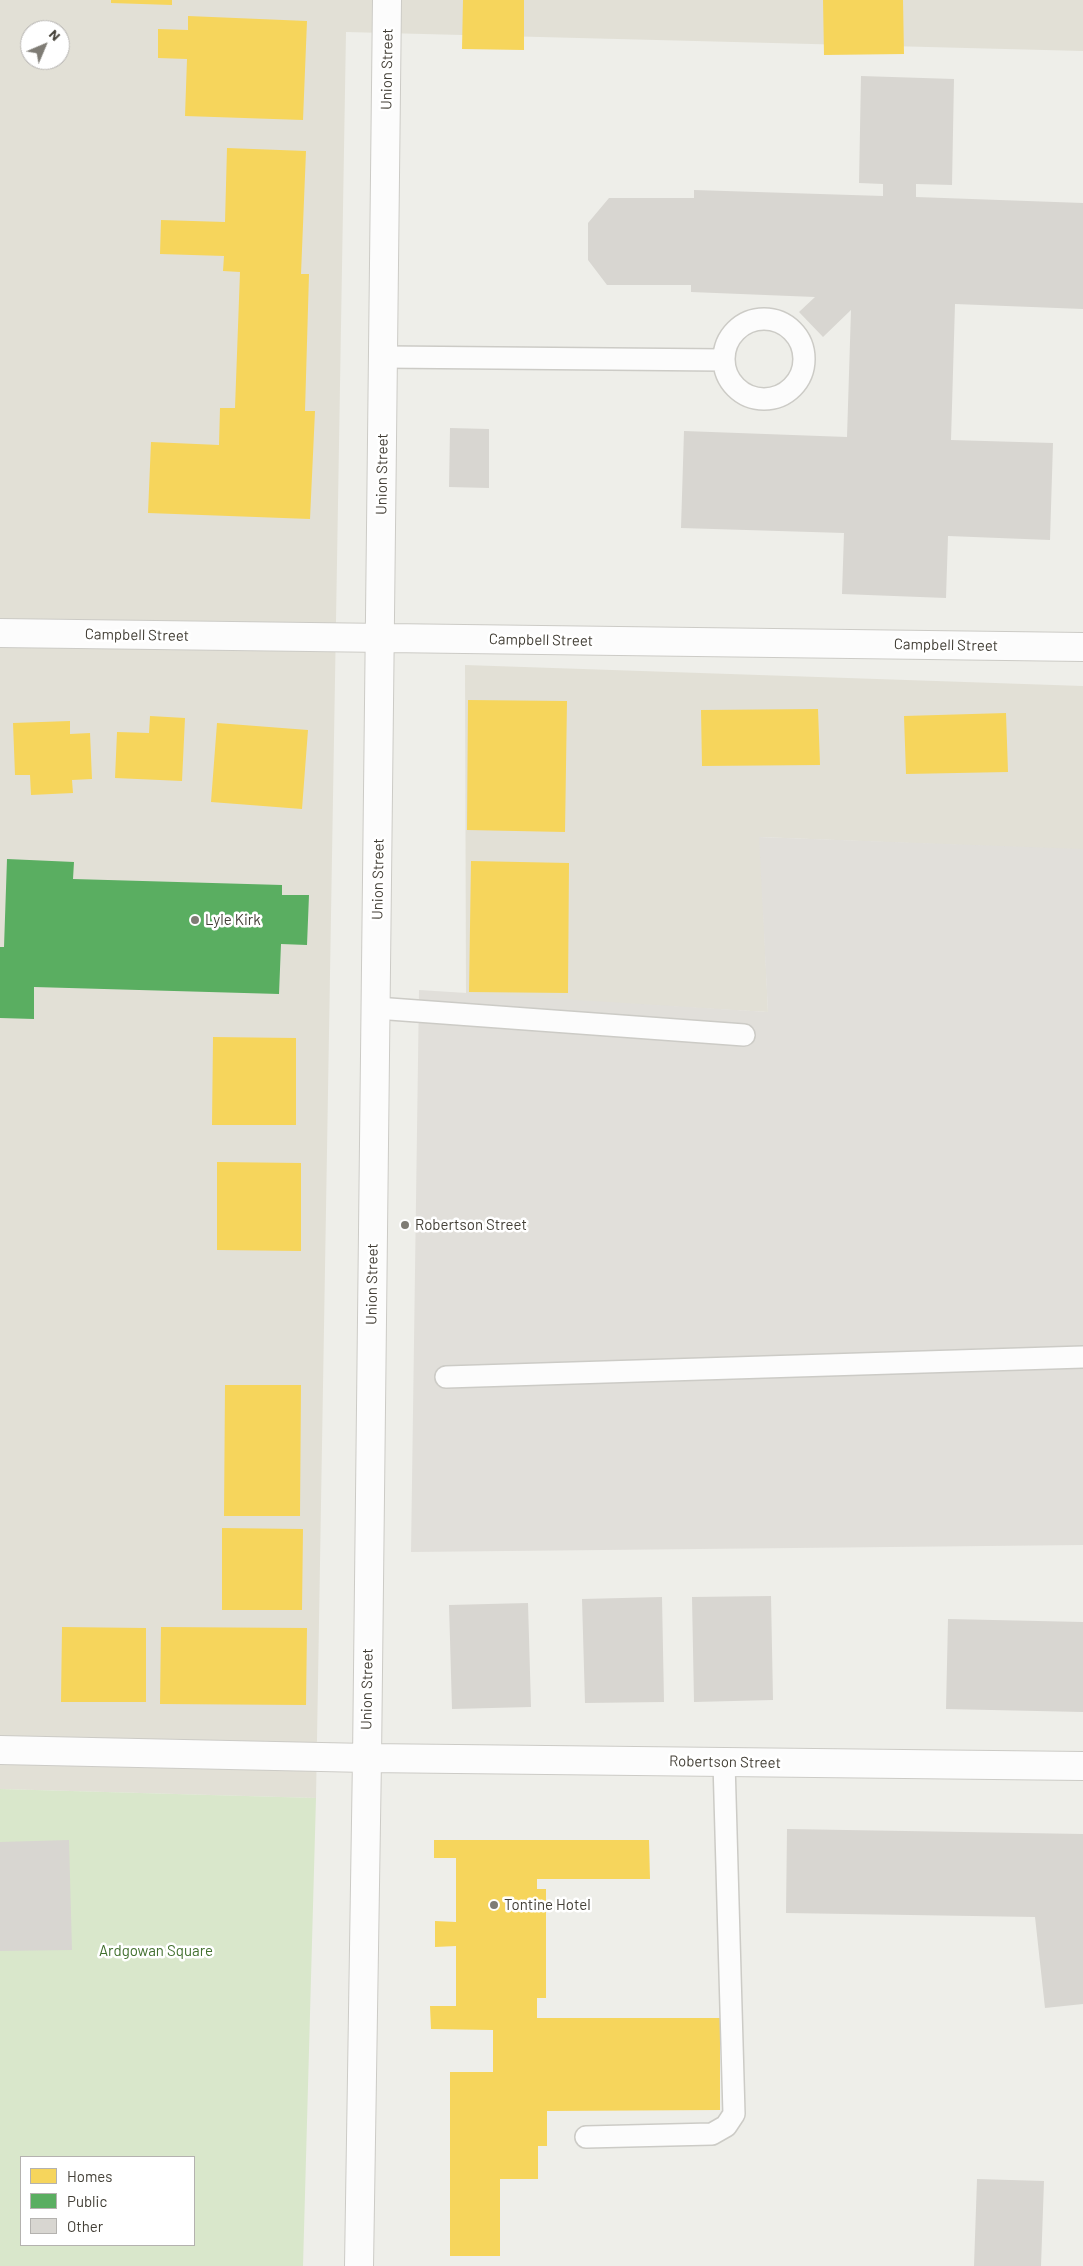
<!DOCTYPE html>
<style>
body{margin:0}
#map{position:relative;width:1083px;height:2266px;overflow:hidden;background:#eeeee9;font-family:Barlow,sans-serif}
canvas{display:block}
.legend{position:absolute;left:20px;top:2156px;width:175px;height:90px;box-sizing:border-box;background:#fff;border:1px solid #b4b2af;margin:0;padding:6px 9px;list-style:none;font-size:15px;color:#433f36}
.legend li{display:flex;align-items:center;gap:10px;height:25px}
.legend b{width:25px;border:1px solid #b4b2af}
.north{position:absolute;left:20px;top:20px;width:50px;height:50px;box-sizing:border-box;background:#fff;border:1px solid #b4b2af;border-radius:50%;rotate:45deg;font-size:14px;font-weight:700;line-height:20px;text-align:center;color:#433f36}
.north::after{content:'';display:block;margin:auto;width:18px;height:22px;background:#7f7c75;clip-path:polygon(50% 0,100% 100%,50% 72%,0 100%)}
</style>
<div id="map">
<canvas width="1083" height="2266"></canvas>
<ul class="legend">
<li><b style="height:14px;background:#f6d55c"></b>Homes</li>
<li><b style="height:14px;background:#5aae61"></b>Public</li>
<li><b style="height:14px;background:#d8d6d1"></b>Other</li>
</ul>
<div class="north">N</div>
</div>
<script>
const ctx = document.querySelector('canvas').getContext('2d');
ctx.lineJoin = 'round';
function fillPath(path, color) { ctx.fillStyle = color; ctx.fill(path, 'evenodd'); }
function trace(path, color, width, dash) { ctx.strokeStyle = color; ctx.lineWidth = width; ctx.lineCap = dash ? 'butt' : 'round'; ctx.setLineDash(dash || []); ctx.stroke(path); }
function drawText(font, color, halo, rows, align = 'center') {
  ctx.font = font + ' Barlow,sans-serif'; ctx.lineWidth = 5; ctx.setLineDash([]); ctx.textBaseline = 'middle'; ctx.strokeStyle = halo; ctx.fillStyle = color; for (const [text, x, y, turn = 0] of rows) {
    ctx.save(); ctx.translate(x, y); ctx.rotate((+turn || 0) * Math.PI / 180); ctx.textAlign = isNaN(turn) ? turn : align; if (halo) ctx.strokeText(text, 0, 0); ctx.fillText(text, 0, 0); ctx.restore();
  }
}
const residential = new Path2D(`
 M0 0H1083V51L346 32 316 1798 0 1789ZM30 30H60V60H30Z
 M465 665 1083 686V850L760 837 768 1012 466 995Z`);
const industrial = new Path2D(`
 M759 837 1083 849V1545L411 1552 419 990 768 1012Z`);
const green = new Path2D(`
 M0 1789 316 1798 303 2266H0ZM21 2157H194V2245H21Z`);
const homes = new Path2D(`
 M111 0H172V5L111 3Z
 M463 0H524V50L462 49Z
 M823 0H903L904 54 824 55Z
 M188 16 307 21 303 120 185 116 187 59 158 58V29L188 30Z
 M227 148 306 151 301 274H309L305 411H315L310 519 148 513 151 442 219 445 220 408H235L240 272 223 271 224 256 160 254 161 220 225 222Z
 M468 700 567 701 565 832 467 830Z
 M818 709 820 765 702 766 701 710Z
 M1006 713 1008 772 906 774 904 716Z
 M150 716 185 718 182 781 115 778 117 732 149 733Z
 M70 721V734L90 733 92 779 72 780 73 793 31 795 30 775H15L13 723Z
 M217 723 308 730 302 809 211 802Z
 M471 861 569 863 568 993 469 992Z
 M213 1037 296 1038V1125H212Z
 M217 1162 301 1163V1251L217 1250Z
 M225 1385H301L300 1516H224Z
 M222 1528 303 1529 302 1610H222Z
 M62 1627 146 1628V1702H61Z
 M161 1627 307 1628 306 1705 160 1704Z
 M434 1840H649L650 1879H537V1889H546V1998H537V2018H720V2110L547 2111V2146H538V2179H500V2256H450V2072H493V2030L431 2029 430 2006H456V1946L435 1947V1921L456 1922V1858H434Z`);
const public = new Path2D(`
 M7 859 74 862 73 879 282 885V895H309L307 945 281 944 279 994 34 987V1019L0 1018V947H4Z`);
const building = new Path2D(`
 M861 76 954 79 952 185 916 184V197L1083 203V309L955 304 951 440 1053 443 1050 540 948 536 946 598 842 594 844 533 681 528 684 431 847 437 851 310 823 337 799 312 815 297 691 292V285H607L588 260V223L609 198H694V190L883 196V184L859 183Z
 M450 428 489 429V488L449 487Z
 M771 1596 773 1700 694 1702 692 1597Z
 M662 1597 664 1702 585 1703 582 1599Z
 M528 1603 531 1707 452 1709 449 1605Z
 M948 1619 1083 1622V1712L946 1709Z
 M787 1829 1083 1834V2004L1045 2008 1035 1917 786 1913Z
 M69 1840 72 1950 0 1951V1842Z
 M977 2179 1044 2181 1041 2266H974Z`);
const lane = new Path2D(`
 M724 359a40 40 0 1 1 80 0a40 40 0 1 1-80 0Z
 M384 357 723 360
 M376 1008 744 1035
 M446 1377 1083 1357
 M586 2137 712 2134 726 2126 734 2114 724 1762`);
const street = new Path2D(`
 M387 0 367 1758 1083 1766
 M0 633 1083 647
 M0 1750 367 1758 359 2266`);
const markers = [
 [195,920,5,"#7f7c75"],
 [405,1225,5,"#7f7c75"],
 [494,1905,5,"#7f7c75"]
];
const streetNames = [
 ["Union Street",387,69,-89],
 ["Union Street",382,474,-89],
 ["Campbell Street",137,635,1],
 ["Campbell Street",541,640,1],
 ["Campbell Street",946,645,1],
 ["Union Street",378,879,-89],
 ["Union Street",372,1284,-89],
 ["Union Street",367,1689,-89],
 ["Robertson Street",725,1762,1]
];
const poiNames = [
 ["Lyle Kirk",205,920],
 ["Robertson Street",415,1225],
 ["Tontine Hotel",504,1905]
];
const parkNames = [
 ["Ardgowan Square",156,1951]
];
fillPath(residential, '#e2e0d6');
fillPath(industrial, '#e1dfda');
fillPath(green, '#d9e7cb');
fillPath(homes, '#f6d55c');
fillPath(public, '#5aae61');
fillPath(building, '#d8d6d1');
trace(lane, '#cccbc6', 24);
trace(street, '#cccbc6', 30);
trace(lane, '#fcfcfc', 21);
trace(street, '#fcfcfc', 28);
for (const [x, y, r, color] of markers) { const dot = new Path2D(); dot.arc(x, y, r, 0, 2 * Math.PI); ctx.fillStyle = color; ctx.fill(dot); trace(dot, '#fff', 2); }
drawText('15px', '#433f36', '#fff', streetNames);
drawText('15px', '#433f36', '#fff', poiNames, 'left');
drawText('15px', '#42702f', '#fff', parkNames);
</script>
